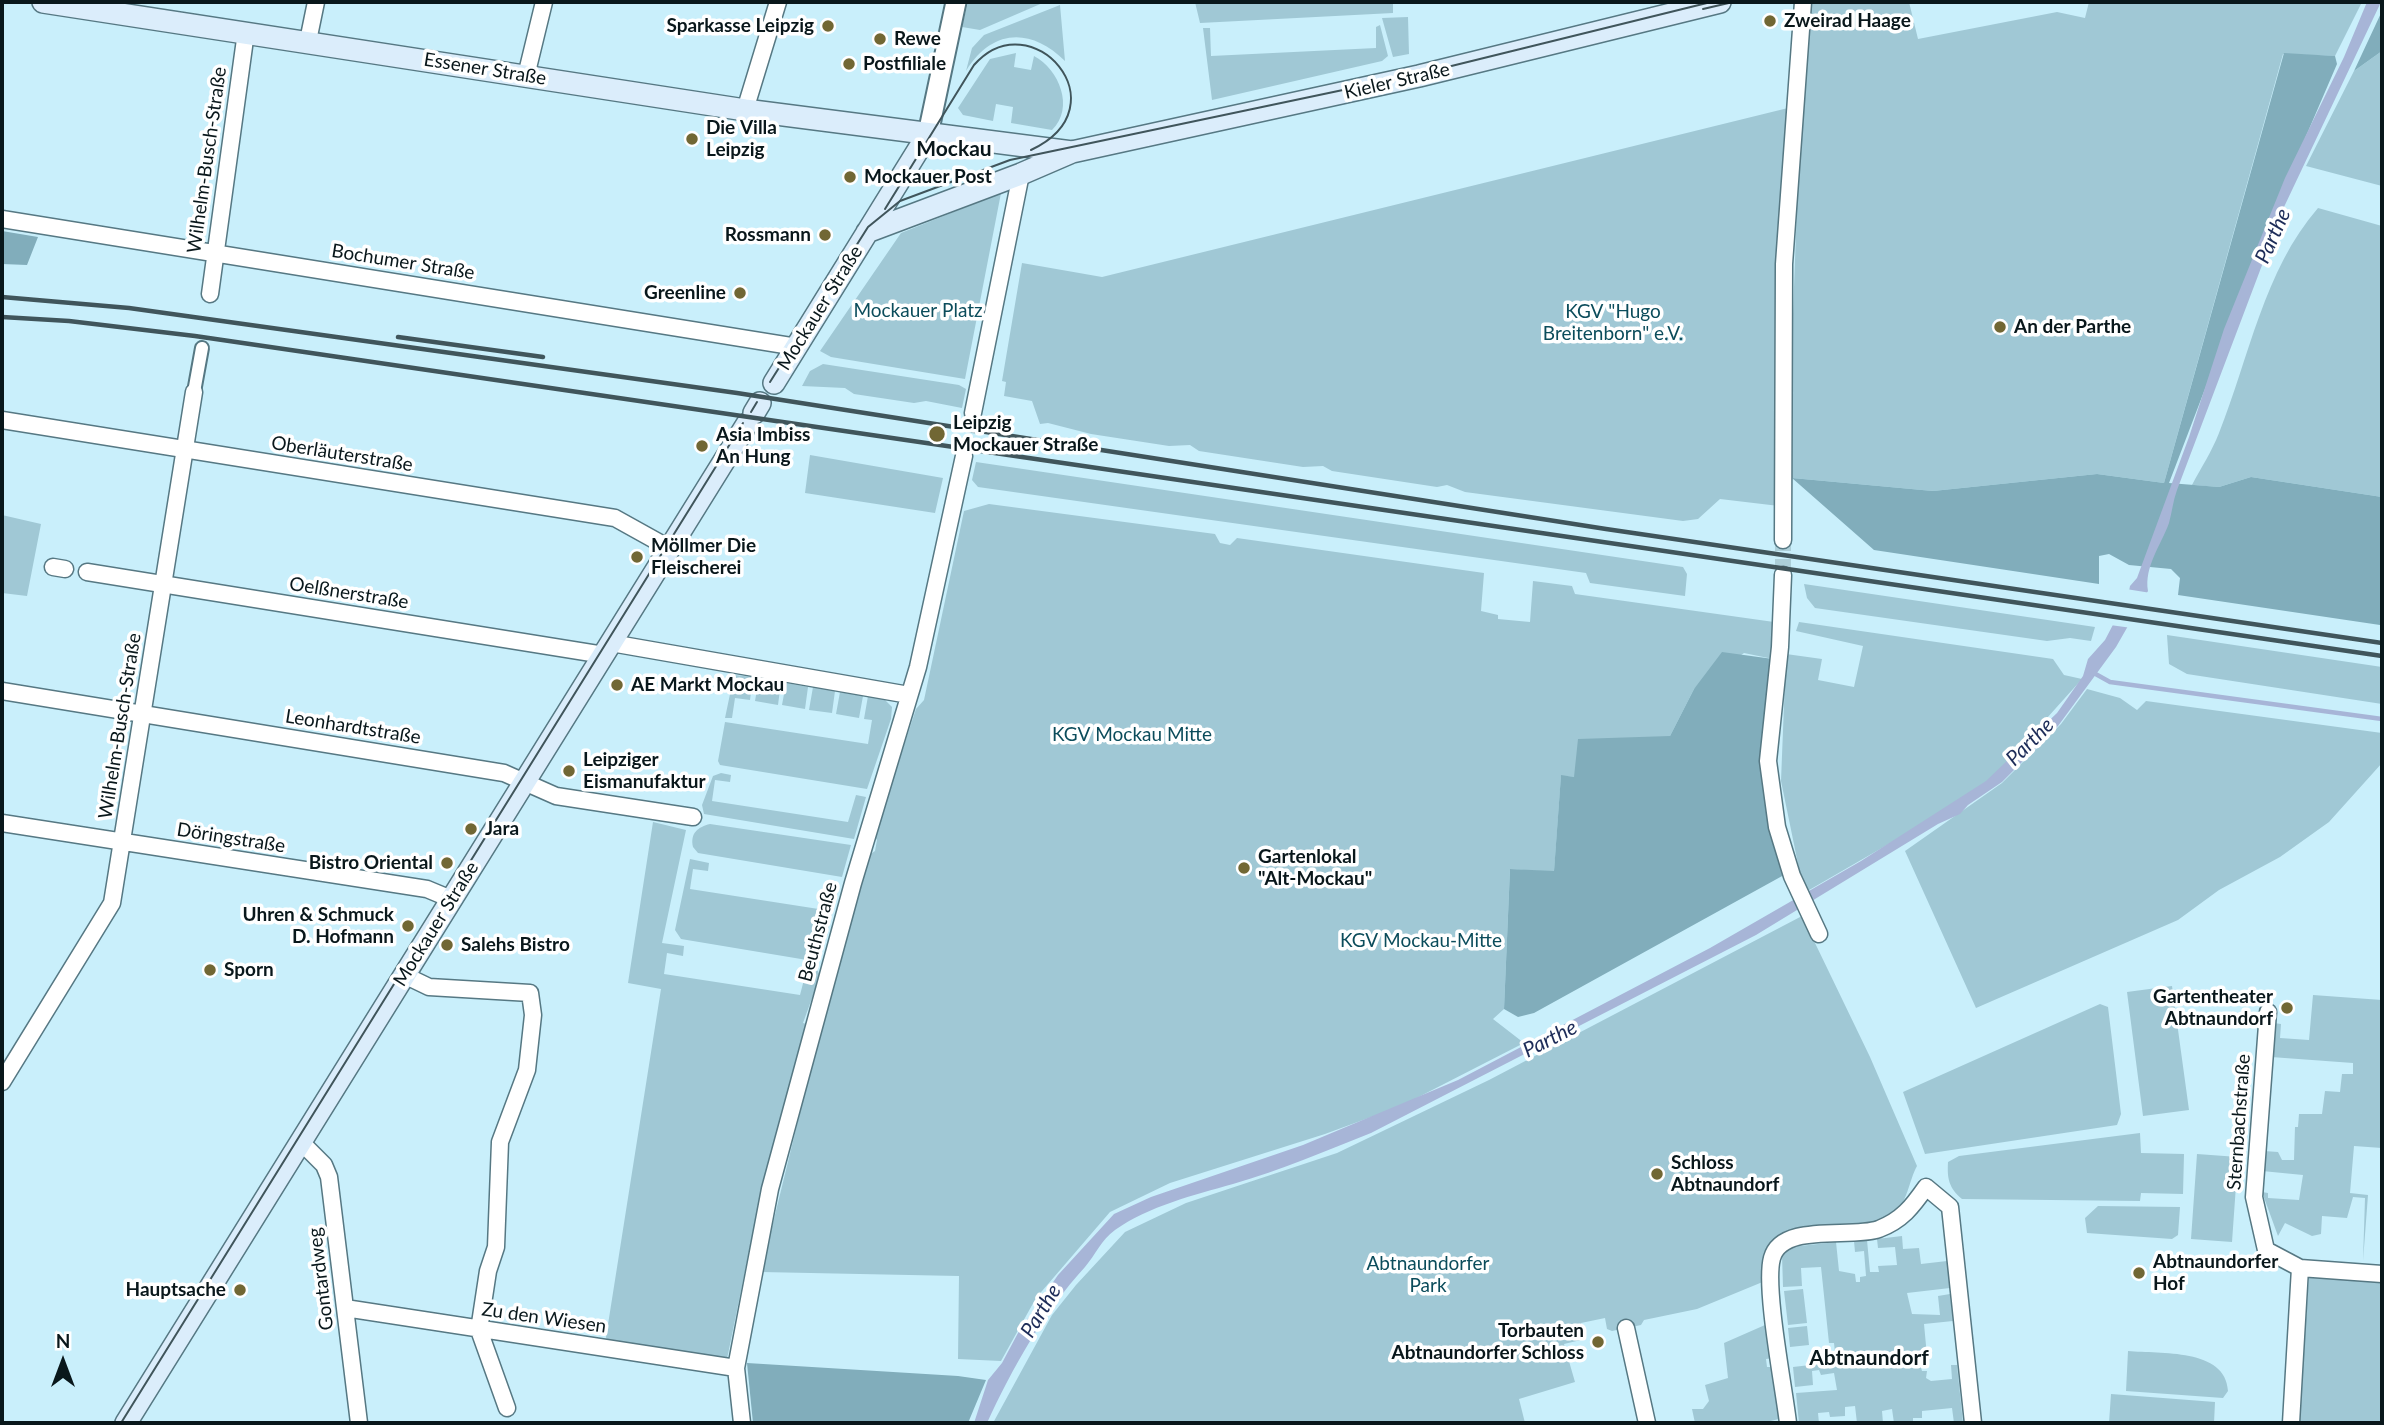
<!DOCTYPE html>
<meta charset="utf-8">
<style>
body{margin:0}
#map{position:relative;width:2384px;height:1425px;overflow:hidden;background:#c9effb;font-family:Lato,sans-serif}
canvas{display:block}
.frame{position:absolute;inset:0;border:4px solid #09171b;pointer-events:none}
.north{position:absolute;left:28px;top:1327px;width:70px;height:70px;-webkit-text-stroke:5px #fff;paint-order:stroke;rotate:0deg;font-size:19px;font-weight:700;line-height:28px;text-align:center;color:#09171b}
.north::after{content:'';display:block;margin:auto;width:24px;height:32px;background:#09171b;clip-path:polygon(50% 0,100% 100%,50% 72%,0 100%)}
</style>
<div id="map">
<canvas width="2384" height="1425"></canvas>
<div class="frame"></div>
<div class="north">N</div>
</div>
<script>
const ctx = document.querySelector('canvas').getContext('2d');
ctx.lineJoin = 'round';
function fillPath(path, color) { ctx.fillStyle = color; ctx.fill(path, 'evenodd'); }
function trace(path, color, width, dash) { ctx.strokeStyle = color; ctx.lineWidth = width; ctx.lineCap = dash ? 'butt' : 'round'; ctx.setLineDash(dash || []); ctx.stroke(path); }
function drawText(font, color, halo, rows, align = 'center') {
  ctx.font = font + ' Lato,sans-serif'; ctx.lineWidth = 7; ctx.setLineDash([]); ctx.textBaseline = 'middle'; ctx.strokeStyle = halo; ctx.fillStyle = color; for (const [text, x, y, turn = 0] of rows) {
    ctx.save(); ctx.translate(x, y); ctx.rotate((+turn || 0) * Math.PI / 180); ctx.textAlign = isNaN(turn) ? turn : align; if (halo) ctx.strokeText(text, 0, 0); ctx.fillText(text, 0, 0); ctx.restore();
  }
}
const green = new Path2D(`
 M968 2H1045L980 30 962 27Z
 M1195 2H1393V13L1200 23Z
 M1812 2H1909L1918 39 2057 12 2085 18 2089 2H2362L2335 56 2283 54 2164 483 2097 474 1933 491 1792 478 1788 449 1799 152Z
 M1060 5 1065 61C1030 27 992 29 966 71L972 48 984 35Z
 M1408 17 1409 54 1393 57 1382 18Z
 M1380 25 1388 56 1382 61 1212 100 1203 28H1210L1211 56 1376 48V27Z
 M2382 51V186L2306 166 2354 71Z
 M1016 53 1014 67 1031 70 1034 56C1059 69 1075 108 1052 130L1011 123 1013 107 996 104 993 121 963 115 958 108 990 59Z
 M1788 108 1779 506 1720 499 1698 519 1683 521 1465 492 1447 485 1437 487 1332 471 1323 466 1303 467 1199 451 1190 445 1169 446 1091 434 1048 423 1040 424 1032 401 1004 396 1006 382 1002 381 1022 263 1102 277Z
 M1001 193 965 379 831 357 820 351 901 233Z
 M2318 208 2382 226V497L2251 477 2219 487 2192 485C2201 468 2212 451 2219 433 2249 358 2264 270 2318 208Z
 M823 364 959 385 966 389 962 408 926 401 914 403 854 394 845 388 802 386 810 371Z
 M810 455 943 478 935 513 805 493Z
 M976 462 1683 567 1687 574 1685 596 1590 583 1586 573 978 487 972 480Z
 M989 504 1215 534 1220 543 1230 545 1237 538 1484 573 1481 611 1498 615V619L1530 622 1533 581 1572 586 1575 594 1774 622 1773 659 1744 653 1694 689 1670 736 1574 777 1561 776 1554 872 1510 869 1504 1009 1493 1019 1524 1043 1401 1106 1325 1134 1170 1183 1110 1212 1036 1298 1001 1361 958 1359 959 1276 761 1272 821 1027 869 855 875 851 877 840 874 836 916 709 924 700 964 511Z
 M2 515 41 524 27 596 2 593Z
 M1804 584 2095 627 2091 641 2070 638 2047 641 1815 608 1807 598Z
 M1799 622 2053 659 2064 675 2082 679 1994 777 1951 808 1804 893 1781 781 1786 654 1822 659 1818 680 1854 687 1863 646 1796 631Z
 M2167 635 2382 667V704L2187 674 2169 664Z
 M734 675 753 677 750 700 735 698 732 718H725Z
 M759 678 781 682 778 705 755 701Z
 M786 683 808 687 805 709 782 705Z
 M813 687 835 691 832 713 809 710Z
 M2087 689 2120 698 2137 710 2146 701 2382 733V763L2329 822 2280 857 2219 890 2178 920 1976 1008 1905 851 2002 783 2061 724Z
 M840 692 863 696 859 718 836 714Z
 M868 696 884 699 892 707 891 719 867 789 720 765 718 761 725 722 868 744 872 720 864 719Z
 M721 773 731 775 730 782 715 780 712 801 848 822 856 795 866 797 854 839 704 814 702 805 713 776Z
 M653 822 686 830 662 943 684 946 683 956 667 953 664 974 800 995 807 968 818 971 820 976 803 1023 807 1024 762 1188 727 1359 607 1341 606 1337 661 989 628 983Z
 M710 824 851 845 842 877 698 853 693 847C690 833 698 827 710 824Z
 M690 859 709 863 708 871 693 869 690 889 825 910 831 882 839 887 819 962 681 939 675 930Z
 M1802 916 1870 1057 1917 1166C1909 1180 1907 1205 1893 1214 1849 1243 1756 1196 1765 1281L1697 1309 1644 1320 1641 1325 1612 1331 1607 1329 1605 1318 1581 1323 1585 1339 1564 1344 1575 1382 1519 1399 1525 1423H993L1052 1315 1076 1285 1125 1232 1186 1203 1337 1153 1489 1080Z
 M2172 986 2189 1110 2143 1116 2127 992Z
 M2313 995 2382 1000V1148L2354 1146 2350 1193 2368 1195 2363 1261 2365 1198 2353 1197 2347 1218 2322 1216 2321 1234 2312 1236 2285 1223 2278 1236 2262 1192 2268 1193V1198L2299 1200 2303 1175 2262 1171 2264 1151 2278 1152 2282 1160H2294L2295 1127H2298L2299 1114H2322L2325 1091 2340 1092 2342 1074H2353V1063L2271 1057 2274 1023 2281 1024 2280 1038 2309 1040Z
 M2100 1004 2108 1007 2121 1114 2117 1125 1925 1154 1903 1092Z
 M2140 1133 2141 1153 2184 1154 2183 1194 2141 1193 2140 1201 1962 1199C1949 1188 1947 1179 1948 1162L1959 1156Z
 M2197 1154 2238 1157 2232 1242 2191 1239Z
 M2098 1206 2180 1207 2178 1235 2172 1239 2087 1233 2085 1218Z
 M1902 1236 1903 1249 1919 1248 1921 1264 1947 1261 1950 1288 1907 1293 1912 1314 1940 1315 1938 1296 1950 1294 1953 1321 1924 1324 1927 1356 1918 1357 1922 1371H1927L1926 1378 1931 1381 1952 1379 1951 1365H1957L1963 1423H1954L1952 1408 1922 1411V1418H1913V1423H1894L1892 1409 1882 1411 1883 1423H1857L1855 1406 1845 1407V1416L1830 1417 1829 1412 1818 1413 1819 1423H1799L1796 1393 1837 1390 1834 1373 1821 1375 1819 1370 1812 1371 1813 1385 1795 1387 1793 1367 1836 1362 1834 1343H1829L1821 1267 1801 1268 1802 1286 1783 1287 1782 1255 1791 1247 1836 1242 1839 1271 1855 1274 1856 1282H1860V1277L1866 1276 1864 1251 1855 1252 1854 1241 1867 1240 1870 1272H1879L1878 1266 1897 1265 1895 1247 1878 1248 1877 1239Z
 M2309 1274 2382 1280V1423H2299Z
 M1803 1289 1807 1323 1788 1325 1784 1291Z
 M1765 1325 1770 1333 1774 1358 1766 1359 1767 1367H1772L1779 1419 1762 1423H1695L1692 1409H1703L1709 1401 1705 1385 1728 1378 1724 1343Z
 M1807 1326 1809 1345 1790 1347 1788 1328Z
 M2128 1351C2160 1354 2226 1348 2228 1391L2223 1398 2126 1391Z
 M2111 1394 2215 1402 2214 1423H2109Z`);
const forest = new Path2D(`
 M2382 11V51L2354 71Z
 M2284 53 2335 56 2337 64 2267 227 2169 483 2219 487 2251 477 2382 497 2380 625 2178 595 2180 578 2171 569 2129 565 2109 554 2099 556V584L1874 550 1792 478 1933 491 2097 474 2164 483Z
 M2 231 38 237 27 265 2 264Z
 M1722 652 1773 659 1762 763 1784 875 1534 1013 1518 1017 1504 1009 1510 869 1554 871 1561 775 1574 777 1578 739 1670 736 1694 689Z
 M747 1363 958 1376 986 1380 968 1423H753Z`);
const water = new Path2D(`
 M2367 2H2381L2284 207 2177 490C2173 501 2172 512 2169 523 2161 545 2144 567 2148 591L2116 647 2058 726 2002 782 1968 805 1960 814 1938 824 1756 935 1371 1133C1326 1151 1281 1170 1233 1184 1194 1195 1149 1206 1115 1230 1101 1240 1096 1254 1085 1267 1043 1313 1013 1367 987 1423H974L988 1380 1002 1363 1018 1333 1058 1275 1114 1214 1151 1197 1303 1145 1458 1080 1710 948 1861 861 1986 781 2057 713 2083 676 2088 659 2105 640 2128 596 2130 586 2137 578 2189 437 2224 329 2285 178 2344 57Z`);
const pier = new Path2D(`
 M2126 589 2151 593 2132 628 2110 625Z`);
const stream = new Path2D(`
 M2092 672 2110 682 2382 719`);
const minorTunnel = new Path2D(`
 M964 456 973 413
 M1783 575V540`);
const pedestrian = new Path2D(`
 M194 392 202 348`);
const minor = new Path2D(`
 M308 41 316 2
 M526 76 544 2
 M745 110 778 2
 M2 219 797 347
 M210 294 246 32
 M973 413 1021 174
 M2 420 615 518 669 548
 M1783 540 1784 264 1803 2
 M53 567 65 569
 M87 572 604 655
 M1783 575 1780 647 1768 761 1777 827 1792 876 1819 934
 M611 643 909 695
 M2 691 504 773 556 796 693 817
 M2 823 427 889 451 899
 M404 975 429 987 530 993 533 1015 527 1070 500 1142 496 1247 488 1271 479 1330 507 1408
 M2268 1012 2254 1197 2266 1250 2300 1268 2291 1423
 M2 1082 112 903 194 392
 M300 1141 324 1165 329 1177 359 1423
 M2300 1268 2382 1274
 M345 1308 736 1368
 M1626 1328 1647 1423
 M742 1423 736 1368 770 1189 853 883 918 667 964 456
 M1788 1423C1784 1388 1764 1287 1772 1258 1782 1222 1851 1239 1879 1229 1902 1220 1912 1207 1926 1187L1950 1207 1973 1423`);
const tertiary = new Path2D(`
 M928 134 956 2`);
const secondary = new Path2D(`
 M43 2 745 110 1072 152
 M867 232 1021 174 1072 152 1419 76 1720 2
 M774 383 928 134
 M754 413 760 403
 M126 1423 747 424`);
const tram = new Path2D(`
 M1703 9 1733 2
 M885 209 974 65C1031 0 1125 106 1031 150
 M770 382 868 227 900 201 1010 160 1419 74 1711 2
 M751 412 757 402
 M121 1423 743 423`);
const rail = new Path2D(`
 M2 297 129 308 737 393 1606 529 2382 643
 M2 317 69 321 195 336 2382 656
 M398 337 543 357`);
const markers = [
 [1770,21,7,"#716734"],
 [828,26,7,"#716734"],
 [880,39,7,"#716734"],
 [849,64,7,"#716734"],
 [692,139,7,"#716734"],
 [850,177,7,"#716734"],
 [825,235,7,"#716734"],
 [740,293,7,"#716734"],
 [2000,327,7,"#716734"],
 [937,434,9,"#716734"],
 [702,446,7,"#716734"],
 [637,557,7,"#716734"],
 [617,685,7,"#716734"],
 [569,771,7,"#716734"],
 [471,829,7,"#716734"],
 [447,863,7,"#716734"],
 [1244,868,7,"#716734"],
 [408,926,7,"#716734"],
 [447,945,7,"#716734"],
 [210,970,7,"#716734"],
 [2287,1008,7,"#716734"],
 [1657,1174,7,"#716734"],
 [2139,1273,7,"#716734"],
 [240,1290,7,"#716734"],
 [1598,1342,7,"#716734"]
];
const poiNames = [
 ["Zweirad Haage",1784,21],
 ["Sparkasse Leipzig",814,26,"right"],
 ["Rewe",894,39],
 ["Postfiliale",863,64],
 ["Die Villa",706,128],
 ["Leipzig",706,150],
 ["Mockauer Post",864,177],
 ["Rossmann",811,235,"right"],
 ["Greenline",726,293,"right"],
 ["An der Parthe",2014,327],
 ["Leipzig",953,423],
 ["Mockauer Straße",953,445],
 ["Asia Imbiss",716,435],
 ["An Hung",716,457],
 ["Möllmer Die",651,546],
 ["Fleischerei",651,568],
 ["AE Markt Mockau",631,685],
 ["Leipziger",583,760],
 ["Eismanufaktur",583,782],
 ["Jara",485,829],
 ["Gartenlokal",1258,857],
 ["\"Alt-Mockau\"",1258,879],
 ["Bistro Oriental",433,863,"right"],
 ["Uhren & Schmuck",394,915,"right"],
 ["D. Hofmann",394,937,"right"],
 ["Salehs Bistro",461,945],
 ["Sporn",224,970],
 ["Gartentheater",2273,997,"right"],
 ["Abtnaundorf",2273,1019,"right"],
 ["Schloss",1671,1163],
 ["Abtnaundorf",1671,1185],
 ["Abtnaundorfer",2153,1262],
 ["Hof",2153,1284],
 ["Hauptsache",226,1290,"right"],
 ["Torbauten",1584,1331,"right"],
 ["Abtnaundorfer Schloss",1584,1353,"right"]
];
const streetNames = [
 ["Essener Straße",485,69,9],
 ["Kieler Straße",1397,81,-13],
 ["Wilhelm-Busch-Straße",207,160,-82],
 ["Bochumer Straße",403,262,9],
 ["Mockauer Straße",820,308,-58],
 ["Oberläuterstraße",342,454,9],
 ["Oelßnerstraße",349,593,9],
 ["Wilhelm-Busch-Straße",120,726,-81],
 ["Leonhardtstraße",353,727,9],
 ["Döringstraße",231,838,9],
 ["Mockauer Straße",436,924,-58],
 ["Beuthstraße",818,932,-75],
 ["Sternbachstraße",2239,1122,-86],
 ["Gontardweg",321,1279,-97],
 ["Zu den Wiesen",544,1318,8]
];
const parkNames = [
 ["Mockauer Platz",918,311],
 ["KGV \"Hugo",1613,312],
 ["Breitenborn\" e.V.",1613,334],
 ["KGV Mockau Mitte",1132,735],
 ["KGV Mockau-Mitte",1421,941],
 ["Abtnaundorfer",1428,1264],
 ["Park",1428,1286]
];
const neighbourhoodNames = [
 ["Mockau",954,149],
 ["Abtnaundorf",1869,1358]
];
const waterNames = [
 ["Parthe",2273,236,-66],
 ["Parthe",2030,742,-45],
 ["Parthe",1550,1039,-27],
 ["Parthe",1041,1311,-59]
];
fillPath(green, '#a0c8d5');
fillPath(forest, '#81adbb');
fillPath(water, '#a7b5d7');
fillPath(pier, '#c9effb');
trace(stream, '#a7b5d7', 4.5);
trace(minorTunnel, '#accfd9', 16, [16, 8]);
trace(pedestrian, '#567883', 16);
trace(minor, '#567883', 19);
trace(tertiary, '#567883', 23);
trace(secondary, '#567883', 24);
trace(pedestrian, '#fff', 12);
trace(minor, '#fff', 16);
trace(tertiary, '#fff', 19);
trace(secondary, '#dbedfb', 21);
trace(tram, '#40555b', 2);
trace(rail, '#40555b', 4.5);
for (const [x, y, r, color] of markers) { const dot = new Path2D(); dot.arc(x, y, r, 0, 2 * Math.PI); ctx.fillStyle = color; ctx.fill(dot); trace(dot, '#fff', 2.5); }
drawText('bold 19px', '#09171b', '#fff', poiNames, 'left');
drawText('19px', '#09171b', '#fff', streetNames);
drawText('19px', '#0b4c5b', '#fff', parkNames);
drawText('bold 21px', '#09171b', '#fff', neighbourhoodNames);
drawText('italic 21px', '#1d2c58', '#fff', waterNames);
</script>
